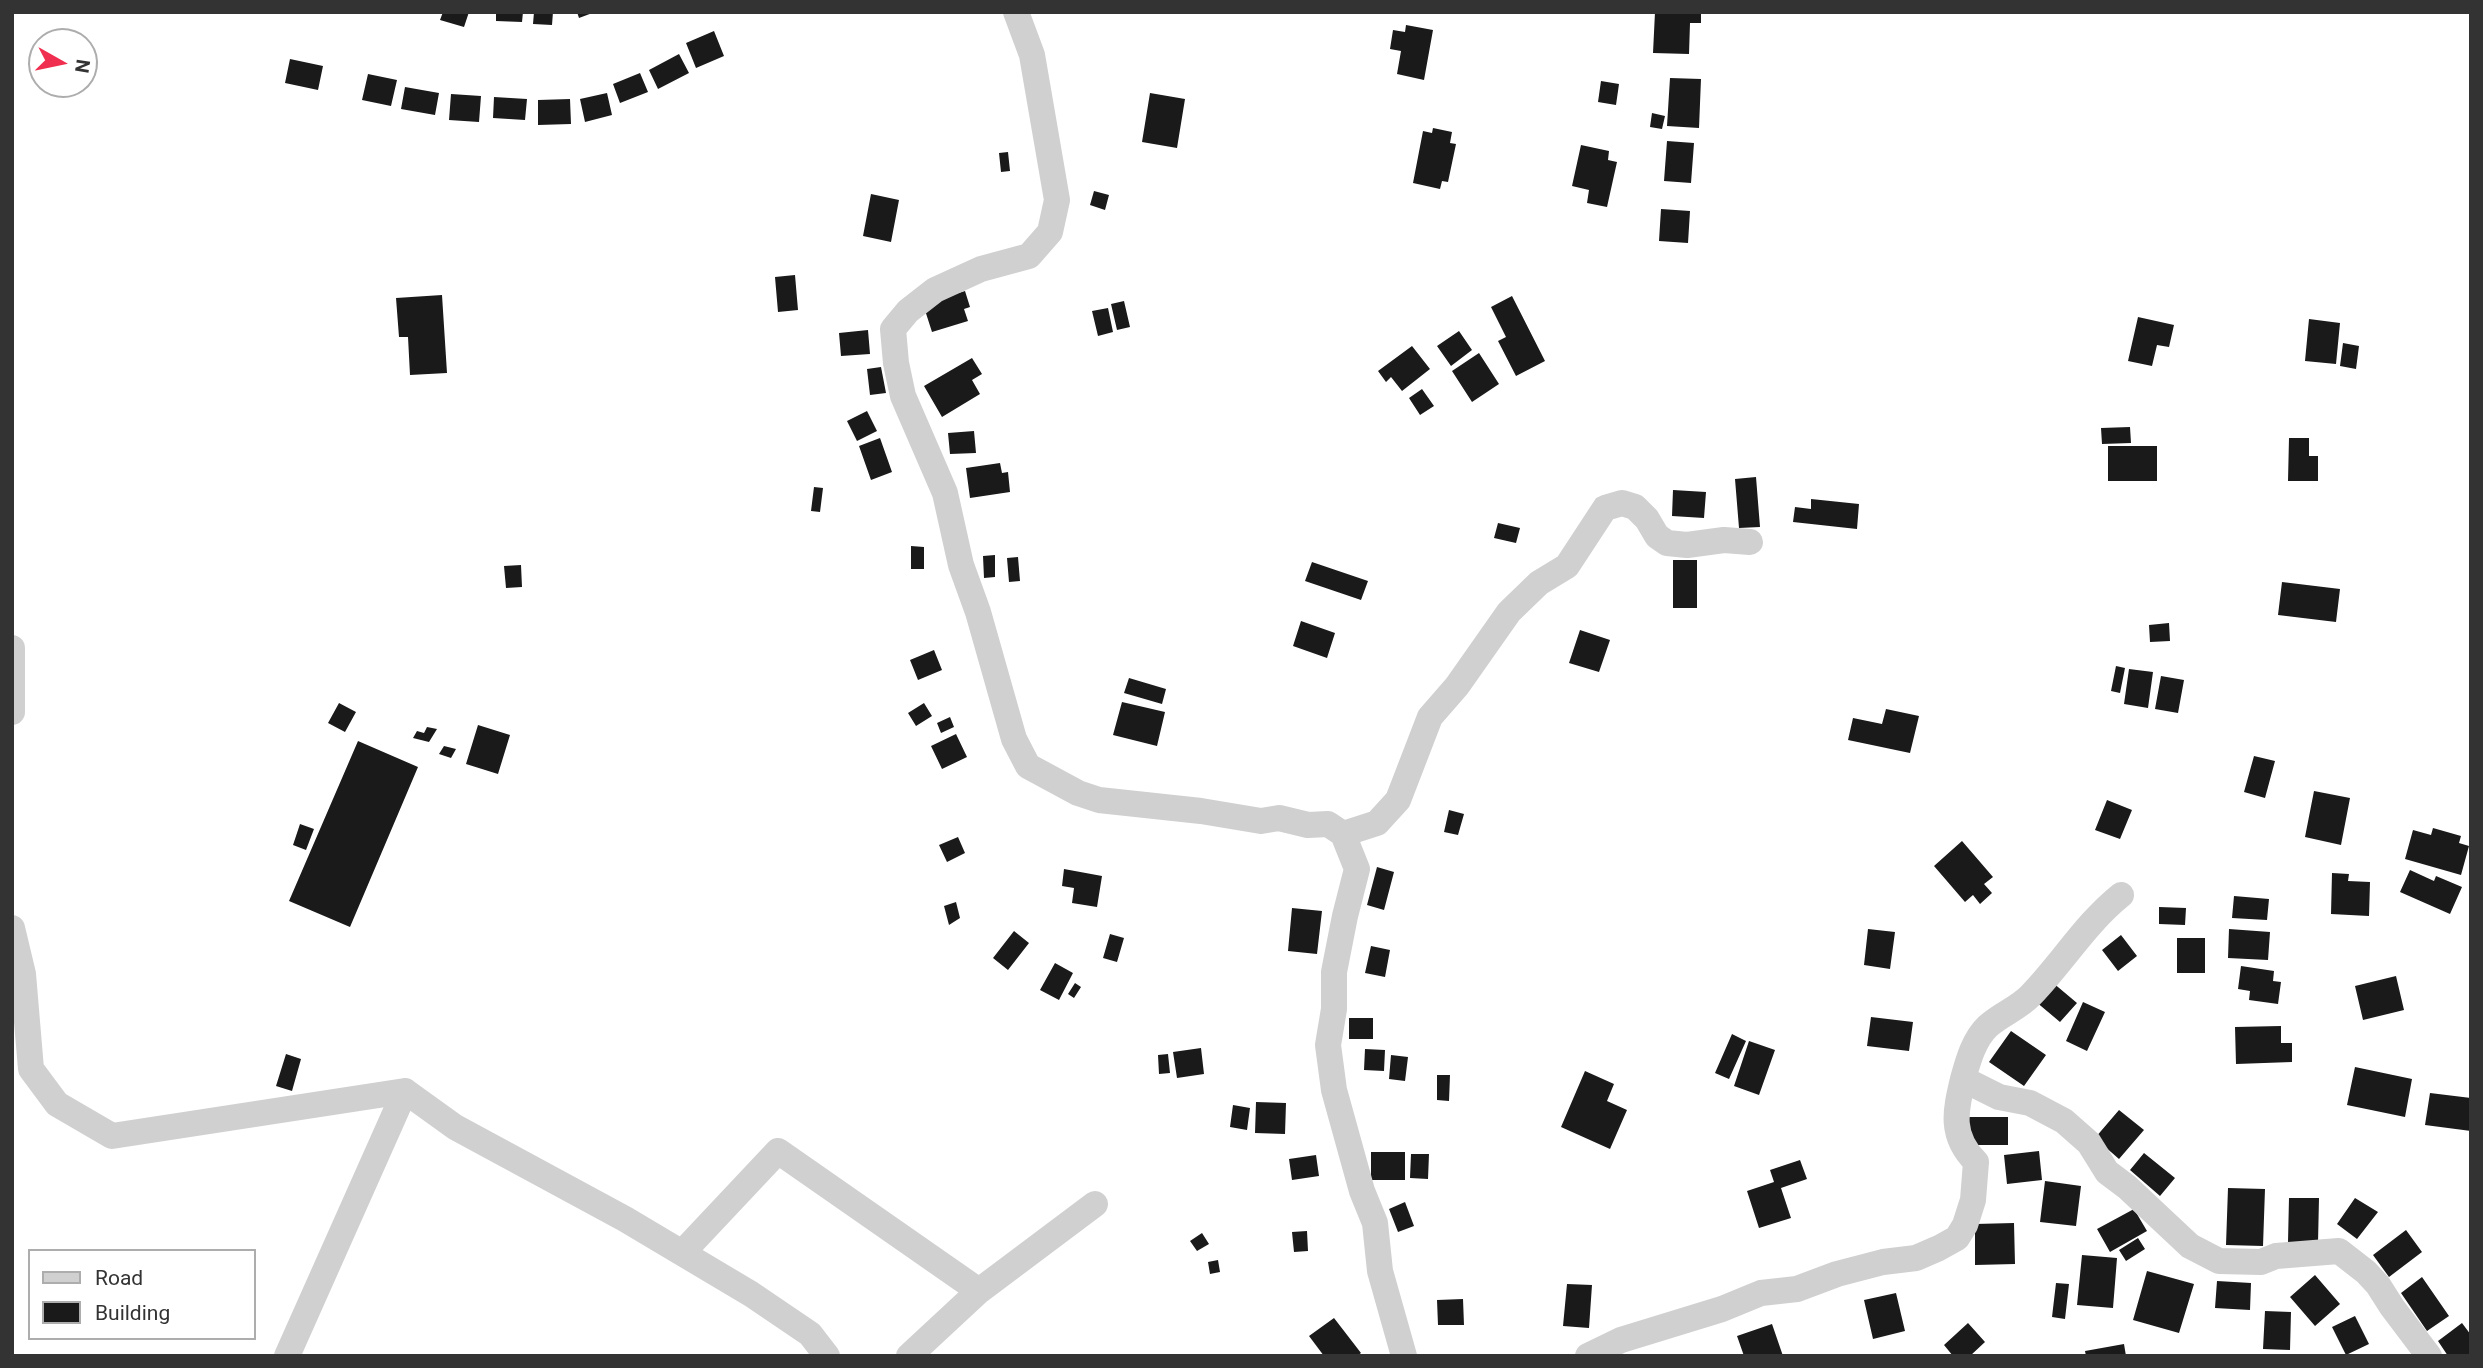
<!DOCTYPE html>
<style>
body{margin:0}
#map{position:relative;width:2483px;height:1368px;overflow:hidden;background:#fff;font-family:Roboto,sans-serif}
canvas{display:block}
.frame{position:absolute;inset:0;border:14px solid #333;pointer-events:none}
.legend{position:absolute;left:28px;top:1249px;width:228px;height:91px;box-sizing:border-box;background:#fff;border:2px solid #adadad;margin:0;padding:9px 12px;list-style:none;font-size:21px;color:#333}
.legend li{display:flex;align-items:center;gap:14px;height:35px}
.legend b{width:35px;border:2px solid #adadad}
.north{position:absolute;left:28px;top:28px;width:70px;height:70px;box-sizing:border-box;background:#fff;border:2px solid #adadad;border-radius:50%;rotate:99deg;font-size:19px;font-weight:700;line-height:28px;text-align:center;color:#333}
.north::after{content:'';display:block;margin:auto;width:24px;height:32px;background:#f02e4f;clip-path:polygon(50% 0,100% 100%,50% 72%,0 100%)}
</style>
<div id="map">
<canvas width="2483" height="1368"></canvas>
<div class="frame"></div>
<ul class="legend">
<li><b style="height:9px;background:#d0d0d0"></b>Road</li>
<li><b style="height:19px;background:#1a1a1a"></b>Building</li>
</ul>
<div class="north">N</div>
</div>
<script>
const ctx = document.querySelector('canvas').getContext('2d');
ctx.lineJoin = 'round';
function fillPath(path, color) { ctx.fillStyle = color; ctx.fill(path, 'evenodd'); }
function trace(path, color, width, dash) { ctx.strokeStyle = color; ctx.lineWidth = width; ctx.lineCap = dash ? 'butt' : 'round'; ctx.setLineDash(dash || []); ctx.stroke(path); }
const building = new Path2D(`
 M443 12H469L464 27 440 20Z
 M496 12H523L522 22 496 21Z
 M534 12H553L552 25 533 24Z
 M577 12H595L579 18Z
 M1655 12H1701V23H1690L1689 54 1653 53Z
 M1406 25 1433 30 1424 80 1397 74 1401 51 1390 49 1393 30 1405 32Z
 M714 31 724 56 696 68 686 43Z
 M679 54 689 73 658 89 649 70Z
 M290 59 323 66 318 90 285 83Z
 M640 73 648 92 620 103 613 84Z
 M368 74 397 80 391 106 362 100Z
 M1670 78 1701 79 1699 128 1667 126Z
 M1601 81 1619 84 1616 105 1598 102Z
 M405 87 439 93 435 115 401 109Z
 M607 93 612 115 585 122 580 99Z
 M1150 93 1185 99 1177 148 1142 142Z
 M451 94 481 96 479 122 449 120Z
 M494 97 527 99 525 120 493 118Z
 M570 99 571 124 538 125V100Z
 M1652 113 1665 116 1662 129 1650 127Z
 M1433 128 1452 132 1450 143 1456 144 1448 182 1442 181 1440 189 1413 183 1423 131 1432 133Z
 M1667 141 1694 143 1691 183 1664 181Z
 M1581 145 1609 151 1608 160 1617 162 1607 207 1587 203 1589 190 1572 186Z
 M1008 152 1010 171 1001 172 999 153Z
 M1094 191 1109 195 1105 210 1090 205Z
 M871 194 899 200 891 242 863 236Z
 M1661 209 1690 211 1688 243 1659 241Z
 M795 275 798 310 778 312 775 277Z
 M965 291 970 307 964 309 968 321 932 332 923 304Z
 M442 295 447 373 410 375 408 337H399L396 298Z
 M1512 296 1545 361 1516 376 1498 341 1506 337 1491 307Z
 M1124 301 1130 327 1117 330 1111 304Z
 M1108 308 1113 332 1098 336 1092 311Z
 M2138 317 2174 325 2169 347 2157 345 2152 366 2128 361Z
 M2309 319 2340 323 2336 364 2305 361Z
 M868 330 870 354 841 356 839 333Z
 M1459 331 1472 350 1451 366 1437 346Z
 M2343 343 2359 346 2356 369 2340 366Z
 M1412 346 1430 369 1402 391 1391 377 1386 382 1378 371Z
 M1479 353 1499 384 1472 402 1452 371Z
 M972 358 982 374 972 380 980 394 942 417 924 386Z
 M881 367 886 393 870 395 867 369Z
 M1422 389 1434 406 1420 415 1409 398Z
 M867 411 877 431 857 441 847 421Z
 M2130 427 2131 443 2102 444 2101 428Z
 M974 431 976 453 950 454 948 433Z
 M880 438 892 472 871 480 859 446Z
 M2289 438H2309V456H2318V481H2288Z
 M2108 446H2157V481H2108Z
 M1000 463 1002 473 1008 472 1010 492 970 498 966 468Z
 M1756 477 1760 527 1739 528 1735 479Z
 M814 487 823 488 820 512 811 511Z
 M1673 490 1706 492 1704 518 1672 516Z
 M1811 499 1859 504 1857 529 1793 522 1795 507 1811 509Z
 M1498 523 1520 528 1516 543 1494 538Z
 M911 546 924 547V569H911Z
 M995 555V577L984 578 983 556Z
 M1018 557 1020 581 1009 582 1007 558Z
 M1673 560H1697V608H1673Z
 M1312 562 1368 581 1361 600 1305 581Z
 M521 565 522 587 506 588 504 566Z
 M2282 582 2340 589 2336 622 2278 615Z
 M1301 621 1335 633 1327 658 1293 646Z
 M2169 623 2170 641 2150 642 2149 625Z
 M1580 630 1610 640 1599 672 1569 663Z
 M934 650 942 670 918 680 910 660Z
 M2116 666 2125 668 2120 693 2111 691Z
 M2129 669 2153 672 2148 708 2124 704Z
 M2161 676 2184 680 2178 713 2155 709Z
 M1129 678 1166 689 1162 704 1124 693Z
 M1122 702 1165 712 1157 746 1113 735Z
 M339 703 356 712 345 732 328 723Z
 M924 703 932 716 916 726 908 713Z
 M1886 709 1919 716 1910 753 1848 740 1853 718 1882 724Z
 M950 717 954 727 941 733 937 723Z
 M478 725 510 735 498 774 466 764Z
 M427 727 437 729 429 742 413 738 417 731 424 733Z
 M956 734 967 757 942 769 931 746Z
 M358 741 418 767 350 927 289 901Z
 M444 746 456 749 451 758 439 754Z
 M2254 756 2275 761 2265 798 2244 792Z
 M2314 791 2350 798 2341 845 2305 837Z
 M2107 800 2132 810 2120 839 2095 830Z
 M1449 810 1464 814 1458 835 1444 832Z
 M300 824 314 829 306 850 293 845Z
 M2433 828 2461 836 2459 843 2469 846 2461 875 2405 859 2413 830 2431 835Z
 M958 837 965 853 947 862 939 845Z
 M1962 841 1993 877 1984 884 1992 893 1980 904 1973 895 1965 902 1934 866Z
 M1377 867 1394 872 1384 910 1367 905Z
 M1064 869 1102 876 1097 907 1072 903 1074 888 1062 886Z
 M2410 870 2434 881 2436 876 2462 887 2450 914 2400 892Z
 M2332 873 2349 874 2348 881 2370 882 2369 916 2331 914Z
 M2234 896 2269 899 2267 920 2232 918Z
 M956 902 960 918 949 925 944 906Z
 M2159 907 2186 908 2185 925 2159 924Z
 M1292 908 1322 911 1317 954 1288 951Z
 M1868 929 1895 932 1890 969 1864 965Z
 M2229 929 2270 932 2268 960 2228 958Z
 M1014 931 1029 943 1008 970 993 958Z
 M1110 934 1124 938 1117 962 1103 958Z
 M2121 935 2137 956 2118 971 2102 950Z
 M2177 938H2205V973H2177Z
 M1371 946 1390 950 1385 977 1365 973Z
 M1055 963 1073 973 1059 1000 1040 990Z
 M2241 966 2274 971 2273 981 2281 982 2278 1004 2249 1000 2250 991 2238 989Z
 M2396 976 2404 1010 2363 1020 2355 986Z
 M2052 982 2077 1003 2060 1022 2035 1001Z
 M1075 983 1081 987 1074 998 1068 994Z
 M2083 1002 2105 1012 2087 1051 2066 1041Z
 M1871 1017 1913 1022 1909 1051 1867 1046Z
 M1349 1018H1373V1039H1349Z
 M2281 1026V1043H2292V1062L2236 1064 2235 1027Z
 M2011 1031 2046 1055 2024 1086 1989 1062Z
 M1732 1034 1746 1041 1729 1079 1715 1073Z
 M1749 1041 1775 1050 1759 1095 1734 1086Z
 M1201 1048 1204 1074 1177 1078 1173 1052Z
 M1365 1049 1385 1050 1384 1071 1364 1070Z
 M286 1054 301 1059 292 1091 276 1086Z
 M1168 1054 1170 1073 1159 1074 1158 1055Z
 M1391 1055 1408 1057 1405 1081 1389 1079Z
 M2355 1067 2412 1079 2405 1117 2347 1105Z
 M1585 1071 1614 1084 1607 1101 1627 1110 1610 1149 1561 1127Z
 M1437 1075H1450L1449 1101 1437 1100Z
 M2430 1093 2471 1098V1131L2425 1125Z
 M1256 1102 1286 1103 1285 1134 1255 1133Z
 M1233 1105 1250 1108 1247 1130 1230 1127Z
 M2119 1110 2144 1130 2119 1159 2095 1138Z
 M1965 1117H2008V1145H1965Z
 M2039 1151 2042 1180 2007 1184 2004 1155Z
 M1371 1152H1405V1180H1371Z
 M2144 1153 2175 1178 2160 1196 2130 1170Z
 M1411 1154H1429L1428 1179 1410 1178Z
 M1316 1155 1319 1176 1292 1180 1289 1159Z
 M1800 1160 1807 1179 1781 1188 1791 1218 1759 1228 1747 1191 1774 1182 1770 1170Z
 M2045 1181 2081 1186 2076 1226 2040 1222Z
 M2228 1188 2265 1189 2263 1246 2226 1245Z
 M2289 1198H2319L2318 1243 2288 1242Z
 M2355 1198 2378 1212 2357 1239 2337 1224Z
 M1405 1202 1414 1226 1398 1232 1389 1209Z
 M2134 1209 2147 1231 2110 1252 2097 1229Z
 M2014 1223 2015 1264 1975 1265V1224Z
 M2406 1230 2422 1252 2389 1277 2373 1255Z
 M1307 1231 1308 1251 1294 1252 1292 1232Z
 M1202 1233 1209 1244 1197 1251 1190 1241Z
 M2138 1238 2145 1249 2126 1261 2119 1250Z
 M2082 1255 2117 1258 2113 1308 2077 1305Z
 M1218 1260 1220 1272 1210 1274 1208 1262Z
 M2147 1271 2194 1284 2179 1333 2133 1320Z
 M2315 1275 2340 1304 2315 1326 2290 1297Z
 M2422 1277 2449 1316 2427 1331 2401 1293Z
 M2217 1281 2251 1283 2250 1310 2215 1308Z
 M2056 1283 2069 1284 2065 1319 2052 1317Z
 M1567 1284 1592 1285 1589 1328 1563 1326Z
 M1896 1293 1905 1331 1873 1339 1864 1300Z
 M1463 1299 1464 1325H1438L1437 1300Z
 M2265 1311 2291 1312 2290 1350 2263 1349Z
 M2355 1316 2369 1344 2346 1355 2332 1327Z
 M1334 1318 1361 1353 1357 1356H1324L1309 1336Z
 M1968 1323 1985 1342 1970 1356H1953L1944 1345Z
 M2462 1323 2471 1335V1356H2448L2438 1341Z
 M1772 1324 1783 1356H1744L1737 1336Z
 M2124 1344 2126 1356H2086L2085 1351Z`);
const minor = new Path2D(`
 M1016 12 1032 55 1057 200 1050 232 1029 256 981 269 935 290 908 311 893 329 896 363 903 396 945 493 961 565 978 612 1014 739 1028 766 1078 793 1099 800 1201 811 1261 821 1279 818 1308 825 1328 824 1343 834 1357 869 1345 916 1334 972V1009L1328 1045 1334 1090 1362 1191 1375 1223 1380 1271 1404 1356
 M12 648V712
 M1343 834 1377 823 1398 800 1430 717 1457 686 1509 612 1539 583 1567 566 1605 508 1622 503 1635 507 1647 519 1657 536 1667 543 1687 545 1724 540 1750 542
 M12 928 23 974 31 1069 57 1104 112 1136 405 1091 455 1127 625 1219 751 1294 810 1334 827 1356
 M1963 1079C1968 1061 1974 1039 1988 1026 2001 1014 2019 1008 2031 995 2063 962 2085 924 2121 895
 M682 1253 778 1151 979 1291 909 1356
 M979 1291 1095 1204
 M287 1356 405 1091
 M1588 1356 1621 1340 1722 1309 1761 1293 1797 1289 1837 1274 1883 1262 1916 1258 1939 1248 1957 1238 1965 1225 1973 1200 1976 1162C1950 1136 1955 1112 1963 1079L1999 1097 2030 1103 2064 1121 2089 1143 2107 1172 2127 1187 2190 1246 2219 1261 2261 1262 2276 1256 2339 1251 2366 1272 2378 1285 2392 1307 2429 1356`);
fillPath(building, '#1a1a1a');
trace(minor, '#d0d0d0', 26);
</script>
